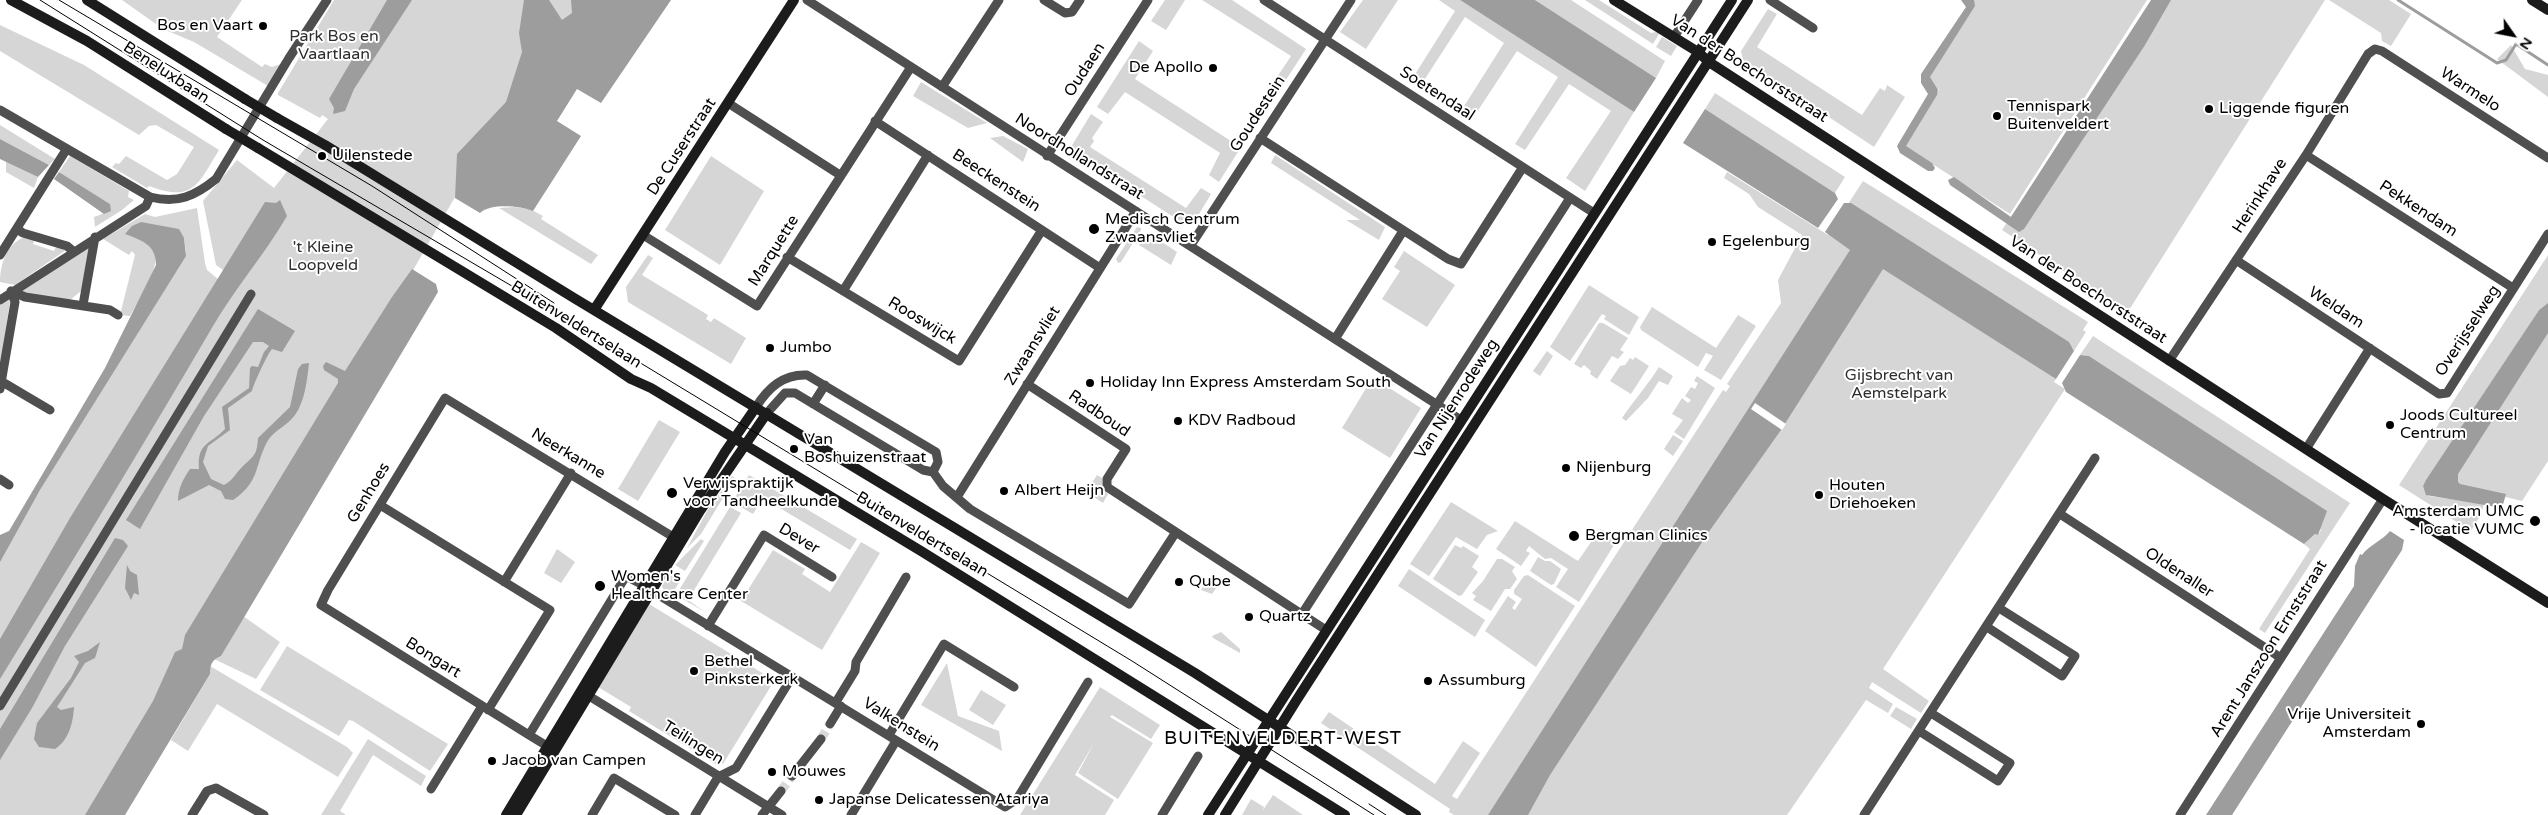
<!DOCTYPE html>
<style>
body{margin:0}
#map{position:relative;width:2548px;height:815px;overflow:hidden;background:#fff;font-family:"Varela Round",sans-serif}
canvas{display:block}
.north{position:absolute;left:2488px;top:10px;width:50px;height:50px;-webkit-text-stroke:4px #fff;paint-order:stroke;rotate:123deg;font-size:14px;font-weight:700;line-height:20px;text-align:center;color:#000}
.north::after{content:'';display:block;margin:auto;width:18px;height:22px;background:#000;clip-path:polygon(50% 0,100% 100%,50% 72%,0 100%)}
</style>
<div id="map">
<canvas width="2548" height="815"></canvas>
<div class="north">N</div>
</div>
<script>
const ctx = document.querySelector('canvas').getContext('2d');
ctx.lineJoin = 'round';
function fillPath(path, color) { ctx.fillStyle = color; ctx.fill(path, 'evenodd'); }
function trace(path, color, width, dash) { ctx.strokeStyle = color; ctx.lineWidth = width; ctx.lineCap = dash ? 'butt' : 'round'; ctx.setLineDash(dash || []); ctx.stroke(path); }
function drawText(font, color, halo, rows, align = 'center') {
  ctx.font = font + ' "Varela Round",sans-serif'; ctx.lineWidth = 4; ctx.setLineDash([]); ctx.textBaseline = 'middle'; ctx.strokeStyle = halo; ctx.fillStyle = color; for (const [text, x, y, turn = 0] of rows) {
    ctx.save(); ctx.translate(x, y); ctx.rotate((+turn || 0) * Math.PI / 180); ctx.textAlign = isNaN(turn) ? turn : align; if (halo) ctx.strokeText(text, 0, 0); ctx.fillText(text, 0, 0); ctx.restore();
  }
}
const green = new Path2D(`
 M122 0H242L217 37 262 67 265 64 272 67 281 64 268 86 194 42 163 29Z
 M334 0H582L455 197 412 272 86 815H0V675L239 281 216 265 203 201 237 160 274 188 328 119 322 115 320 118 278 95V93Z
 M1165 0H1185L1166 30 1151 21Z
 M1202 0H1232L1306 49 1256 126 1248 121 1291 56Z
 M1363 0H1398L1366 49 1340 32Z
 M1439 0H1460L1634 112 1585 191 1566 178 1611 111 1569 84 1525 150 1515 144 1558 77 1517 51 1473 118 1461 111 1504 43 1465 17 1421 85 1412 79 1455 11Z
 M1535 0H1571L1665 61 1656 78Z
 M1585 0H1599L1651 33 1656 32 1659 34 1653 44Z
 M1963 0H2147L2010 214 1906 147 1905 143 1939 90 1926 81 1974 7Z
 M2154 0H2325L2129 310 2124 307 2122 310 2035 252 2034 254 2018 244 2019 241 2002 230Z
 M2329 0H2389L2411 14 2391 46 2382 41 2381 33Z
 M1768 9 1777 14 1757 47 1862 115 1880 88 1885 91 1887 85 1905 97 1874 147 1743 60 1741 51Z
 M0 25 84 65 219 150C198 184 194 203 149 186L147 188 112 167 116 163 119 164 126 156 167 180 177 174 194 147 156 125 149 126 139 135 0 51Z
 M1662 37 1677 46 1671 56 1656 47Z
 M1139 41 1153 51 1135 79 1234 143 1243 129 1250 133 1219 182 1209 175 1220 153 1125 92 1108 114 1097 107Z
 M2511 45 2525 69 2548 75V97L2497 59Z
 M921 82 987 123 968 128 913 96Z
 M1715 93 1845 177 1835 193 1705 109Z
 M1091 114 1103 122 1092 138 1094 141 1090 147 1186 208 1201 188 1211 194 1193 224 1186 225 1071 151V147Z
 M0 125 55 159 49 165 0 139Z
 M1003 136 1028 149 1023 162 990 138Z
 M1275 155 1385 227 1379 240 1346 220H1360L1271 163Z
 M70 156 129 191 128 197 134 200 122 210 95 227 94 217 110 211V204L59 172Z
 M711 156 764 191 720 265 665 230Z
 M6 161 38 177 34 188 6 172Z
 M1727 172 1828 235 1863 181 2088 322 2083 330 2086 332 2074 351 2072 347 2053 377 2056 379 2054 382 2065 389 1883 669 1929 701 1921 713 1872 682 1869 688 1893 704 1888 713 1866 700 1787 815H1454L1449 812 1450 809 1321 723 1329 712 1435 784 1463 741 1480 753 1452 796 1457 799 1723 390 1726 392 1730 386 1727 384 1781 303 1778 280 1802 235 1758 207 1749 194 1724 178Z
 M514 207 530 209 543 216 541 219 598 255 591 264 499 208Z
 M197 208 205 263 207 270 218 279 0 641V555L186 252 184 238 126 234C134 238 148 241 153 248 164 264 138 301 130 316L120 315 135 255 132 251 129 255 103 239 145 214 155 217Z
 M1137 227 1141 228V230L1121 262 1118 263 1116 259Z
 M1148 233 1177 252 1171 265 1139 245Z
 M25 237 35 239 33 244 54 251 57 245 66 250 15 285 0 282C0 264 7 243 25 237Z
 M90 247 81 291 70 300 25 293 22 290Z
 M1404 251 1455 285 1427 327 1382 299 1400 271 1394 267Z
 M648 255 653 258 642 275 708 315 706 319 711 322 714 318 746 338 731 364 628 302 626 287Z
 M2548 255V303L2539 310 2423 486 2429 496 2484 504 2481 514 2471 531 2399 485Z
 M1589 285 1639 317 1629 335 1604 319 1606 316 1602 314 1570 361 1550 347Z
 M8 298 10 302 0 367V304Z
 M1652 307 1716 348 1738 315 1756 326 1721 380 1704 370 1713 356 1706 353 1698 367 1641 330 1640 327Z
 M2548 321V461L2522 501 2493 494 2452 492 2447 475Z
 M1599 323H1603L1628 338 1620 350 1624 352 1618 359 1612 356 1597 379 1590 374 1591 371 1584 365 1581 368 1574 364Z
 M2093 336 2350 503 2265 633 2259 629 2310 549 2304 544 2315 534 2318 535 2321 530 2319 528 2326 511 2089 356 2080 355Z
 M1547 351 1553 356 1540 376 1533 371Z
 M1635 357 1649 366 1631 394 1610 381 1620 366 1625 365 1630 358 1633 360Z
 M1659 367 1673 376 1668 385 1659 381 1648 398 1626 421 1622 418C1634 400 1648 385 1659 367Z
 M1697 376 1715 388 1684 439 1674 432 1683 420 1672 414 1682 398 1688 403 1691 400 1685 396 1691 387 1695 389 1698 383 1694 381Z
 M1375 379 1421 408 1390 458 1342 428 1371 380Z
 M659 420 680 432 638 501 618 489Z
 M1673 435 1683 441 1673 456 1664 449Z
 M749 475 857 539 850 550 763 498 753 514 732 502Z
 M1097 475 1102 478V487L1108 494 1103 503 1086 492Z
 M732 476 735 478 701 534 687 548 707 511Z
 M1451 502 1498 531 1487 535 1477 549 1456 537 1429 576 1410 564Z
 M730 507 741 513 688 600 705 612 676 595Z
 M1515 521 1578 561 1600 529 1606 532 1602 538 1607 541 1612 535 1617 540 1579 602 1556 587 1568 569 1551 558 1545 559 1529 546 1526 551 1530 553 1521 566 1496 549Z
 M701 539 704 541 685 571 675 565Z
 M861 542 880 553 822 650 741 601 773 550 805 569 802 574 830 592Z
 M1455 545 1461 548 1463 546 1479 556 1472 567 1478 572 1462 595 1459 596 1433 579Z
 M557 549 575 562 561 583 544 573Z
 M1538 557 1545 561H1550L1561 569 1554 584 1551 585 1530 571Z
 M1497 559H1502L1515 567 1512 571 1517 579 1510 589H1505L1491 611 1473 600 1476 596 1472 593 1483 581Z
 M1409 569 1485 620 1475 637 1398 586Z
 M671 571 682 578 670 597 665 594 662 586Z
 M1528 575 1575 606 1536 667 1485 631 1508 596 1516 602 1512 608 1515 610 1522 599 1514 594V590L1524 576Z
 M1209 577 1218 585 1212 594 1201 590Z
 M649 604 764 674 760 680 771 686 723 764 719 761 717 765 629 711 631 707 598 687Z
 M243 616 280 642 256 679 214 659 221 656Z
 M1221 632 1240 649V653L1213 638 1212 636Z
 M287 646 448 744 430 771 353 721 349 720 339 736 260 690Z
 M947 663 958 716 999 731 1002 751 921 705Z
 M210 666 347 747 353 753 338 777 217 704 188 751 171 740 210 674Z
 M1100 687 1160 725 1151 739 1112 715 1110 717 1153 743 1118 799 1078 773 1094 743 1075 775 1114 800 1105 815H1020Z
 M981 690 1006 705 993 725 969 710Z
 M1896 707 1917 719 1911 729 1890 716Z
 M368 739 426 776 421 786 373 755 340 811 346 815H321Z
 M1273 795 1303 815H1242L1251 799 1264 807 1263 810Z`);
const water = new Path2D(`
 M387 0H412L354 89 345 111 333 114 334 108 329 99Z
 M524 0H549L562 20 572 13 571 0H671L601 103 577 89 557 121 581 136 533 211C520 206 491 203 480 213L455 198 457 154 506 102 522 52 519 33Z
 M1460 0H1535L1656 78 1634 112Z
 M1961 0H1974L1975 6 1930 77 1938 90 1937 95 1906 146 1932 163 1935 168 1933 171H1928L1900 153 1897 146 1928 94 1921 83V74L1966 7Z
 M2151 0H2171L2145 45 2024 229 2019 232 1950 185 1948 180 1954 177 2011 217Z
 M1705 109 1835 193 1838 199 1818 228 1683 143Z
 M0 139 49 165 38 177 0 159Z
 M59 172 110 204 111 211 104 214 54 179Z
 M280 200 287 216C265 254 235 288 213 326 144 444 72 562 0 679V639L70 518 265 202 276 203Z
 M1844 203H1851L2069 342 2074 351 2056 379 1883 269 1781 430 1708 533 1550 775 1528 815H1488L1850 250 1825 232Z
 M141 222 179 229 184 238 186 256 40 490 0 562V535L9 531 105 368 156 265C156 245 143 241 125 234L132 226Z
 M412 269 436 284 438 292 221 656C212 660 210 664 210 674L125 815H85L153 701 175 652 182 649 185 635 338 383V379L324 370 323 366 326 362 345 371 392 297Z
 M2548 303V333L2458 474V482L2460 484 2506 494 2502 508 2426 495 2423 486 2426 480 2539 310Z
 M258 309 295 331 282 352 272 349C268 353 253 385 252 391L228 408 230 430 208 446 203 462 211 479 224 485C234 480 236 472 244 465 255 455 257 454 258 438L290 407 298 369 302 364 309 363C307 380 305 401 295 415 287 426 274 430 267 442 254 467 260 482 233 500L225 499 221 491 209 485 178 501C178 489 183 479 190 469H199C197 442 210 445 225 429L222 407 249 388 250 368 252 366 258 367 264 352 269 346 263 342H253L204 416 140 529 126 520Z
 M2080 355 2089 356 2327 511 2318 535 2315 534 2304 544 2066 392 2062 383Z
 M2390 531 2404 540 2402 550 2232 815H2206L2354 586 2355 566 2360 554 2362 555C2369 545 2382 541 2390 531Z
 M115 538 123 540 128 546 65 646 32 708 0 760V729Z
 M127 565 130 571 137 575 139 595 134 593 131 600 125 588Z
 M100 642 95 658 85 663 57 707 61 710 74 707C73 723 69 740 55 749L39 747 34 739 37 723 71 678 79 662 74 656 88 651Z`);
const pier = new Path2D(`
 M1755 403 1786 424 1782 430 1751 409Z`);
const stream = new Path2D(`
 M2398 0 2497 63 2506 60 2516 44 2548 65`);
const streetTunnel = new Path2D(`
 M821 739 830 724
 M781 791 792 776`);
const street = new Path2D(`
 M807 0 1461 420
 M1044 0 1065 13 1072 12 1080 0
 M1264 0 1594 213
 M1770 0 1813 28
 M1674 37 1698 0
 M942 87 999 0
 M728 103 840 175
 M0 110 150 197C178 204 195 196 216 179L289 58 327 0
 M875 121 1100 268
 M1260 138 1448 259 1461 264 1523 167
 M2306 155 2513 288
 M1047 156 1148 0
 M17 229 23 233 67 246 73 251
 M643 235 757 306 911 67
 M1191 245 1351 0
 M0 255 66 150
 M787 257 959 361 1042 230
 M2236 260 2439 394 2447 393 2548 234
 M11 291 25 297 110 310 118 315
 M843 291 928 155
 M0 300 146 206 150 197
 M83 305 95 237
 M1335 339 1403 231
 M2169 361 2306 155 2368 54 2375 49 2382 51 2548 158
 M1 381 50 410
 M1027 384 1126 449 1107 479V487L1326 630
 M0 389 15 302 11 291
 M813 404 825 385
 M756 407C768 388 783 374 807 375L936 452 938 462 933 472
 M767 413 785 393H795L923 470 933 472 943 486 970 509 1129 604 1176 532
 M2306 449 2370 348
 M0 479 9 485
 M957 497 1136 211
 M380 505 550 610 488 710
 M2060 514 2281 658
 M504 582 571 473
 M652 591 1005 807 1017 799 1088 682
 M1302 614 1570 198
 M708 626 764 535 832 577
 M1987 627 2062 676 2075 656 1999 608
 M589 696 782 815
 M836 702 855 671 856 662 906 577
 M0 706 251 294
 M830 724 841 706
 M1919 731 1998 781 2010 763 1931 713
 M529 735 321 605 328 590 445 398 675 538
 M889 735 944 644 1014 687
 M547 746 529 735 626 576 645 586
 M792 776 821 739
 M431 789 482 706
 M192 815 207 791 216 788 264 815
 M592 815 614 778 675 815
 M695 815 718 777 736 768 792 677
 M762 815 781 791
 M851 815 896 741
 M1162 815 1198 756
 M1864 815 2095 458
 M2180 815 2383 499`);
const secondary = new Path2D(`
 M11 0 87 41 226 129
 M87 0 245 99
 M1614 0 1698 52 1709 62 2383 499 2548 603
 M2532 0 2548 10
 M277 118 325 145 574 298 1195 673 1416 815
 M258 148 556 328 631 379 651 388 921 551 1345 815
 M594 310 794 0
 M506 815 725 452 756 407
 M516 815 700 511 767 413
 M1208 815 1732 0
 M1225 815 1296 701 1748 0`);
const tram = new Path2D(`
 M40 0 263 140 563 316 1132 661 1374 815
 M59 0 372 186 554 303
 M1369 804 1386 815`);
const secondaryBridge = new Path2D(`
 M245 99 277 118
 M226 129 258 148`);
const markers = [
 [263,26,5,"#000"],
 [1213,68,5,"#000"],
 [2209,109,5,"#000"],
 [1997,116,5,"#000"],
 [322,156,5,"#000"],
 [1094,229,6,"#000"],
 [1712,242,5,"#000"],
 [770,348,5,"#000"],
 [1090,383,5,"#000"],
 [1178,421,5,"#000"],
 [2390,425,5,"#000"],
 [794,449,5,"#000"],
 [1566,468,5,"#000"],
 [1004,491,5,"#000"],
 [672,493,6,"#000"],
 [1819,495,5,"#000"],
 [2535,521,6,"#000"],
 [1574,536,6,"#000"],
 [1179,582,5,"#000"],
 [600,586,6,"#000"],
 [1249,617,5,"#000"],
 [694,671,5,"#000"],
 [1428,681,5,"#000"],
 [2421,724,5,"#000"],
 [492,761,5,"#000"],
 [772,772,5,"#000"],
 [819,800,5,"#000"]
];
const poiNames = [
 ["Bos en Vaart",253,26,"right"],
 ["De Apollo",1203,68,"right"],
 ["Tennispark",2007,107],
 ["Buitenveldert",2007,125],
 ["Liggende figuren",2219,109],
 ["Uilenstede",332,156],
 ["Medisch Centrum",1105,220],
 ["Zwaansvliet",1105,238],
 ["Egelenburg",1722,242],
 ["Jumbo",780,348],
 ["Holiday Inn Express Amsterdam South",1100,383],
 ["Joods Cultureel",2400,416],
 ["Centrum",2400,434],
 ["KDV Radboud",1188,421],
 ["Van",804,440],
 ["Boshuizenstraat",804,458],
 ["Nijenburg",1576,468],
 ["Verwijspraktijk",683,484],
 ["voor Tandheelkunde",683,502],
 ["Houten",1829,486],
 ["Driehoeken",1829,504],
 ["Albert Heijn",1014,491],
 ["Amsterdam UMC",2524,512,"right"],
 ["- locatie VUMC",2524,530,"right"],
 ["Bergman Clinics",1585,536],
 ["Women's",611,577],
 ["Healthcare Center",611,595],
 ["Qube",1189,582],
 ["Quartz",1259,617],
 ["Bethel",704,662],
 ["Pinksterkerk",704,680],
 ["Assumburg",1438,681],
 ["Vrije Universiteit",2411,715,"right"],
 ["Amsterdam",2411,733,"right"],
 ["Jacob van Campen",502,761],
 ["Mouwes",782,772],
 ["Japanse Delicatessen Atariya",829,800]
];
const parkNames = [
 ["Park Bos en",334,37],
 ["Vaartlaan",334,55],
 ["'t Kleine",323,248],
 ["Loopveld",323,266],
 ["Gijsbrecht van",1899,376],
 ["Aemstelpark",1899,394]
];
const streetNames = [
 ["Van der Boechorststraat",1749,69,33],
 ["Oudaen",1085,70,-57],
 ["Beneluxbaan",166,73,33],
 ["Warmelo",2470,90,33],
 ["Soetendaal",1437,94,33],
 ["Goudestein",1258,114,-57],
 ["De Cuserstraat",682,147,-57],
 ["Noordhollandstraat",1079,157,32],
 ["Beeckenstein",996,181,33],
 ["Herinkhave",2260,196,-57],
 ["Pekkendam",2418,209,33],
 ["Marquette",774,251,-58],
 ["Van der Boechorststraat",2088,290,33],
 ["Weldam",2336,308,33],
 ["Rooswijck",922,321,31],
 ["Buitenveldertselaan",576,325,32],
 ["Overijsselweg",2468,331,-57],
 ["Zwaansvliet",1033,346,-58],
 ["Van Nijenrodeweg",1457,399,-57],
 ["Radboud",1099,414,34],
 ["Neerkanne",568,454,31],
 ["Genhoes",369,493,-59],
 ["Buitenveldertselaan",922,535,31],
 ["Dever",799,539,31],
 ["Oldenaller",2179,573,33],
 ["Arent Janszoon Ernststraat",2269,649,-58],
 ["Bongart",433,658,32],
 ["Valkenstein",901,725,32],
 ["Teilingen",693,743,32]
];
const quarterNames = [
 ["BUITENVELDERT-WEST",1283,739]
];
fillPath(green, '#d6d6d6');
fillPath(water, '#9d9d9d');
fillPath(pier, '#fff');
trace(stream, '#9d9d9d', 3);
trace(streetTunnel, '#d9d9d9', 9, [9, 4.5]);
trace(street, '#4f4f4f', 9);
trace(secondary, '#1c1c1c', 10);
trace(tram, '#000', 1);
trace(secondaryBridge, '#1c1c1c', 10);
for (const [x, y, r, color] of markers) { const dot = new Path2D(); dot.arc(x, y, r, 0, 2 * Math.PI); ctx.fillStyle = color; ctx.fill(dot); trace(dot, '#fff', 2); }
drawText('16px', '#000', '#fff', poiNames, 'left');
drawText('16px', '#2d2d2d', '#fff', parkNames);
drawText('16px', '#000', '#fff', streetNames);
ctx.letterSpacing = '1px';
drawText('19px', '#000', '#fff', quarterNames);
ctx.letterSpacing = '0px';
</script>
